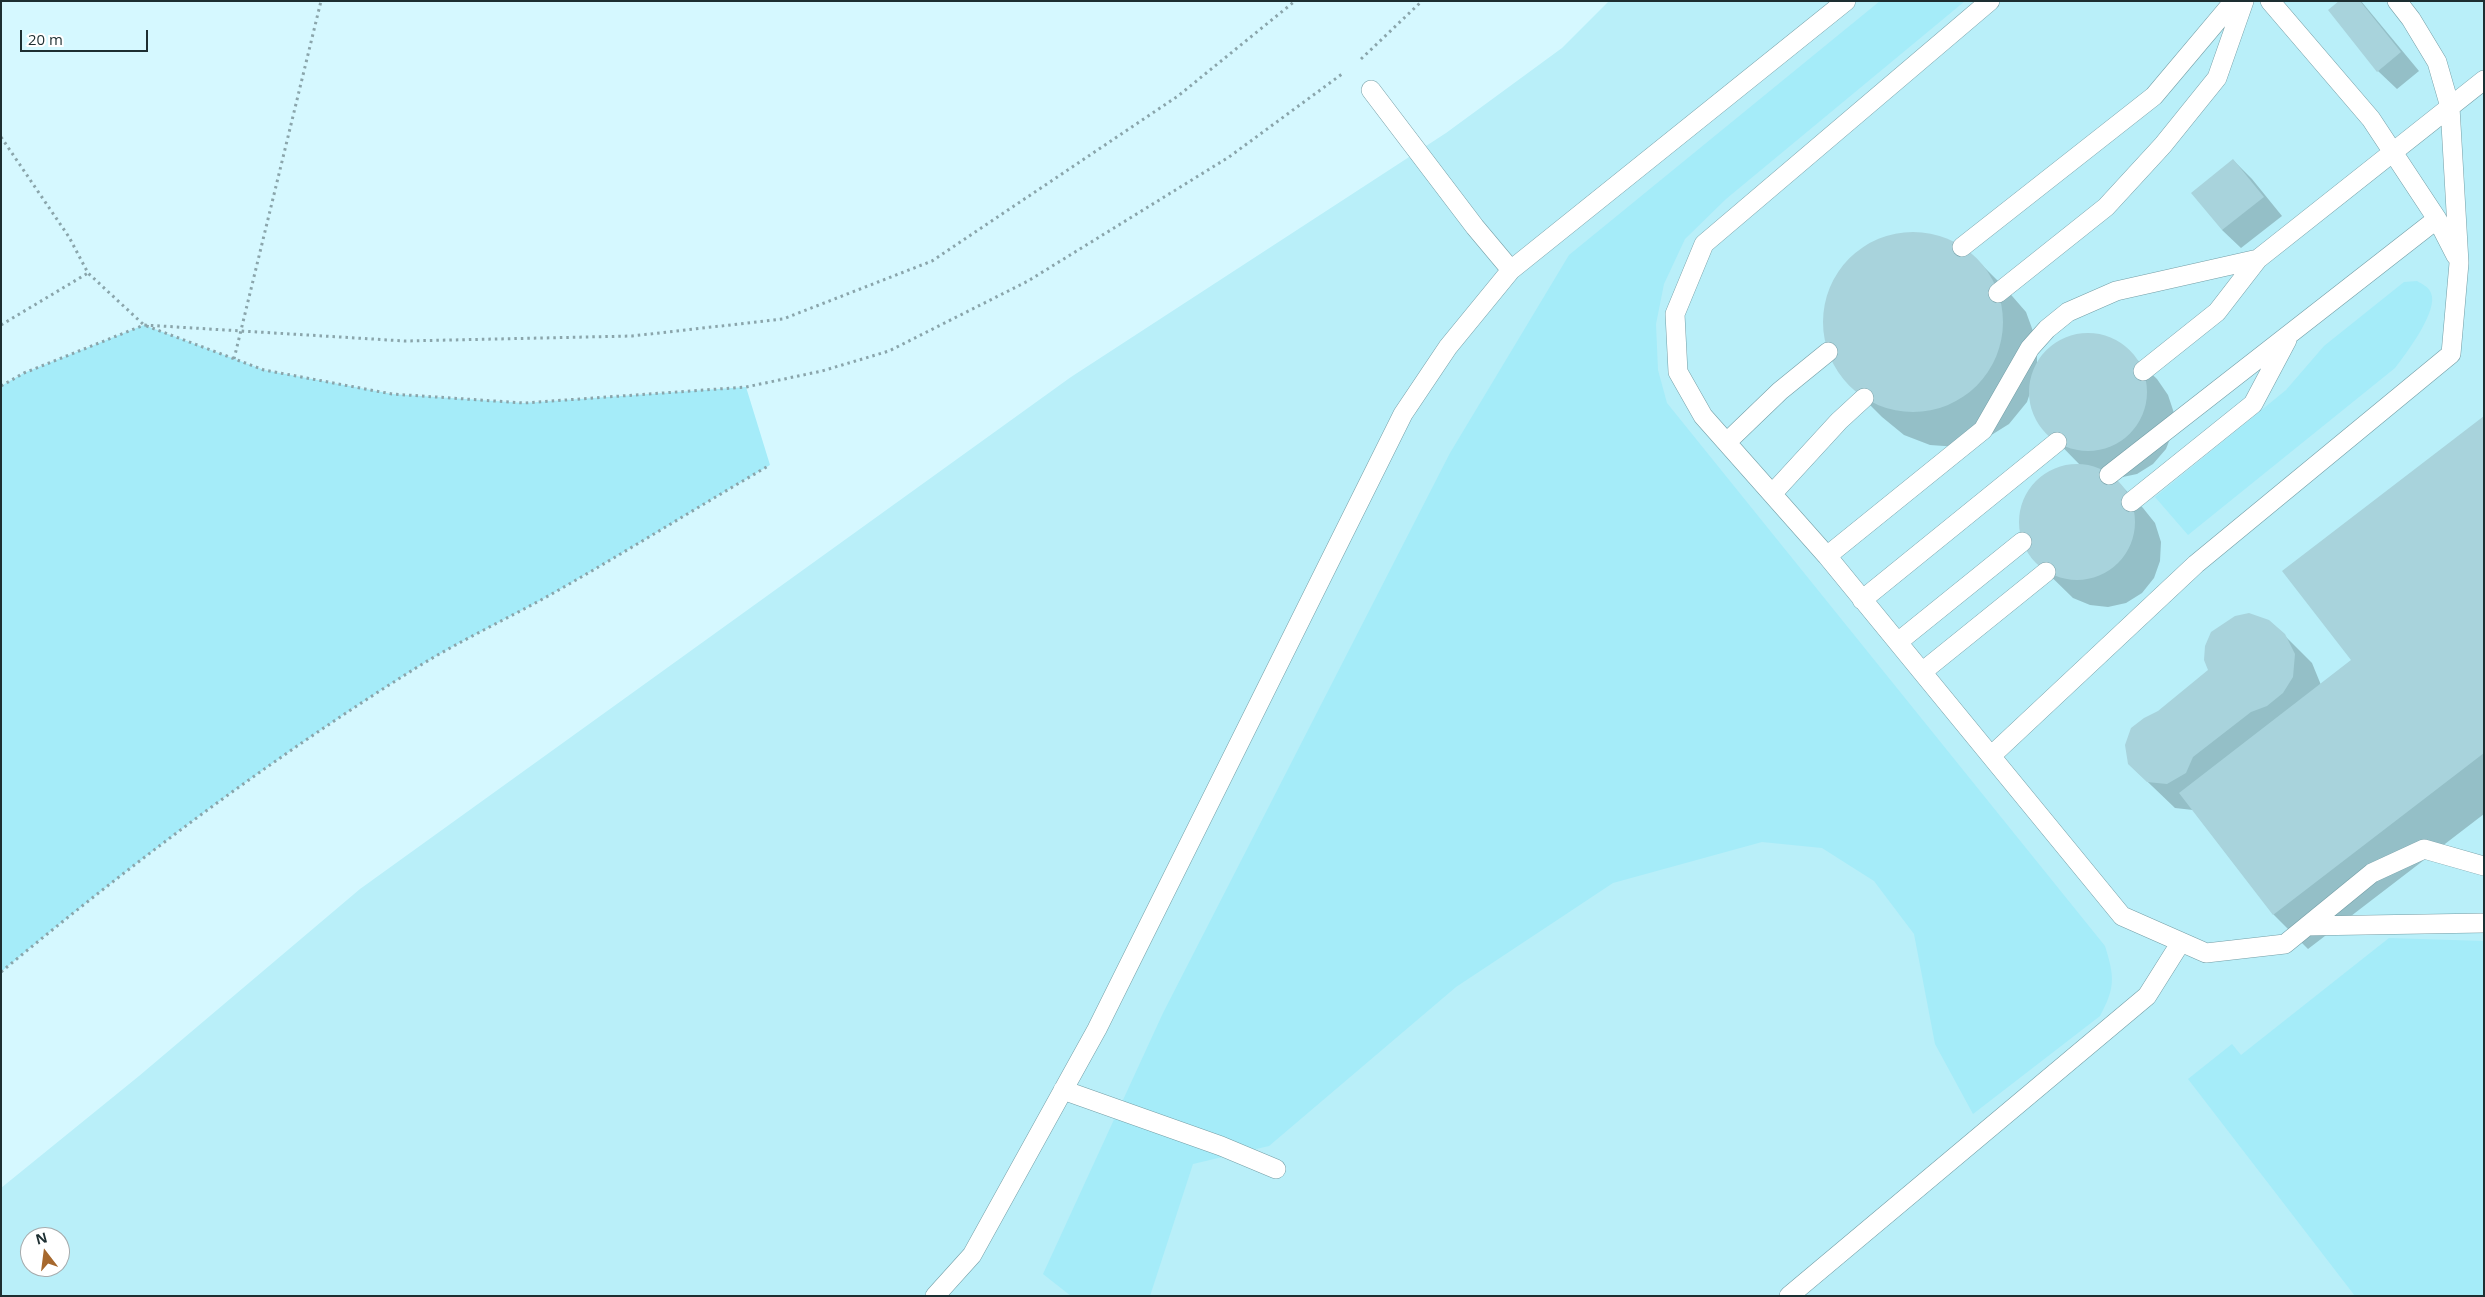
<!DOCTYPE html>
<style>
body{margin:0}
#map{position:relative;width:2485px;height:1297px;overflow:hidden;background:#d5f8ff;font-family:"Open Sans",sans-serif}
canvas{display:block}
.frame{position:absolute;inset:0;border:2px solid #1d2e31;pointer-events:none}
.north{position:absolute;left:20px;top:1227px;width:50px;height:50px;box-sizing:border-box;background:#fff;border:1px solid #a5abad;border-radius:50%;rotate:345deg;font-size:14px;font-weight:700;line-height:20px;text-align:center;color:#1d2e31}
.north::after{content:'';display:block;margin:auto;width:18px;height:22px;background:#a6682d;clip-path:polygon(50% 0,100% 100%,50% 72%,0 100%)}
.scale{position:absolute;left:20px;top:30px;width:128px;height:22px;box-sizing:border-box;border:2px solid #1d2e31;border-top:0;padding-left:6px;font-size:15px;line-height:18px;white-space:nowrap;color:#1d2e31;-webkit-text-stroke:4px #fff;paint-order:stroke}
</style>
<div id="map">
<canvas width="2485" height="1297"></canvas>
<div class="frame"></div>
<div class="north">N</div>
<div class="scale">20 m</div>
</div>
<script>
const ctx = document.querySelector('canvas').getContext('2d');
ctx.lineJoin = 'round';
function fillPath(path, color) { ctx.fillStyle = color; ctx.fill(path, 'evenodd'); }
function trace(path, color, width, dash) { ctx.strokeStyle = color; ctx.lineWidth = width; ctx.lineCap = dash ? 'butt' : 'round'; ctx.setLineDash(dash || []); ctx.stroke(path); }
const built = new Path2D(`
 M1609 1H2484V1234L2401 1296H1V1188L139 1076 360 889 1071 377 1446 133 1562 48ZM30 1237H60V1267H30Z`);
const green = new Path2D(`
 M1880 1H1965L1726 199 1685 239 1664 284 1656 324 1658 370 1667 403 2105 946C2115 978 2115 988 2100 1016L1973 1114 1935 1044 1914 934 1874 881 1822 848 1762 842 1613 883 1456 987 1269 1146 1193 1164 1150 1296H1071L1043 1274 1163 1013 1450 453 1569 255Z
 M2417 281C2422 284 2429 287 2431 293 2439 310 2406 354 2395 368L2188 535 2155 497 2286 390 2324 346 2404 282Z
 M144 325 264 370 392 394 524 403 746 387 770 465C696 508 624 553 550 595 503 621 453 644 408 673 265 763 131 864 1 972V386L24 373Z
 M2389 938 2484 941V1296H2355L2188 1079 2232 1044 2241 1055Z`);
const shadow = new Path2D(`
 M2341 1H2361L2419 71 2397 89 2378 71Z
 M2233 160 2252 179 2282 216 2241 248 2222 230Z
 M1914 233 1944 239 1971 254 2006 289 2026 312 2037 342V367L2045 354 2060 342 2077 335H2096L2114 340 2129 352 2157 379 2168 395 2174 413 2173 431 2166 449 2153 464 2137 474 2118 478 2116 480 2143 508 2155 523 2161 542 2160 561 2154 578 2142 593 2126 603 2108 607 2090 605 2073 598 2032 558 2023 542 2020 523 2022 505 2031 488 2045 475 2062 467 2080 465 2041 425 2032 408 2031 390 2027 402 2009 424 1985 439 1958 447 1930 445 1904 435 1882 417 1847 382 1832 359 1824 331 1826 303 1836 278 1856 254 1883 238Z
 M2484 417V814L2308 949 2274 915 2193 810 2175 808 2129 764 2158 712 2284 635 2312 663 2321 685 2353 661Z`);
const building = new Path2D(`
 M2339 1H2360L2401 52 2377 72 2328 10Z
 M2233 159 2264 197 2222 230 2191 193Z
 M1823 322a90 90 0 1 1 180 0a90 90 0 1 1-180 0Z
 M2029 392a59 59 0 1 1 118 0a59 59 0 1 1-118 0Z
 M2484 416V753L2273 915 2179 793 2351 660 2282 571Z
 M2019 522a58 58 0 1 1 116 0a58 58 0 1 1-116 0Z
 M2249 613 2269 620 2285 634 2295 654 2293 677 2283 693 2267 706 2251 712 2193 757 2186 773 2167 784 2147 782 2128 764 2125 745 2131 728 2144 718 2158 711 2208 670 2204 660 2205 646 2211 632 2235 616Z`);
const path = new Path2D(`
 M1361 59 1422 1
 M1 137 69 237 88 273 144 325 264 370 392 394 524 403 746 387 822 371 889 351 1028 281 1229 157 1342 74
 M1 325 88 273
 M234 359 321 1
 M1 386 24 373 144 325 405 341 632 336 783 319 932 261 1178 96 1295 1
 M1 972C131 864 265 763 408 673 453 644 503 621 550 595 624 553 696 508 770 465`);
const service = new Path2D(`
 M1990 1 1704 244 1675 314 1678 372 1703 416 1827 556 2122 916 2206 953 2285 944 2372 873 2424 849 2484 866
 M2270 1 2371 119 2437 219 2456 256
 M1371 90 1475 227 1511 270
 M1962 247 2154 96 2234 1
 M1998 293 2106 207 2163 145 2217 78 2244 1
 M2143 371 2217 312 2258 259
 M1727 442 1780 391 1828 352
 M2109 475 2437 219
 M1772 494 1839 421 1864 398
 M2131 502 2253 404 2287 340
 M1827 556 1983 430 2030 348 2047 329 2068 312 2116 291 2258 259 2484 80
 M1862 600 2057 442
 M1898 642 2022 542
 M1922 672 2046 572
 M1991 756 2196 564 2451 354 2459 263 2450 107 2437 62 2411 19 2397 1
 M2307 926 2484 923
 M1063 1090 1221 1146 1276 1169
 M935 1296 972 1255 1097 1029 1403 414 1448 347 1511 270 1846 1
 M1789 1296 2147 996 2181 942`);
fillPath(built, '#b9eff9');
fillPath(green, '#a5ecf9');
fillPath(shadow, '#0003');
fillPath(building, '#a8d3dc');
trace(service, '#749ea6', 20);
trace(path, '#8aa5ab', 3, [2.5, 4]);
trace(service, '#fff', 19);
</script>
